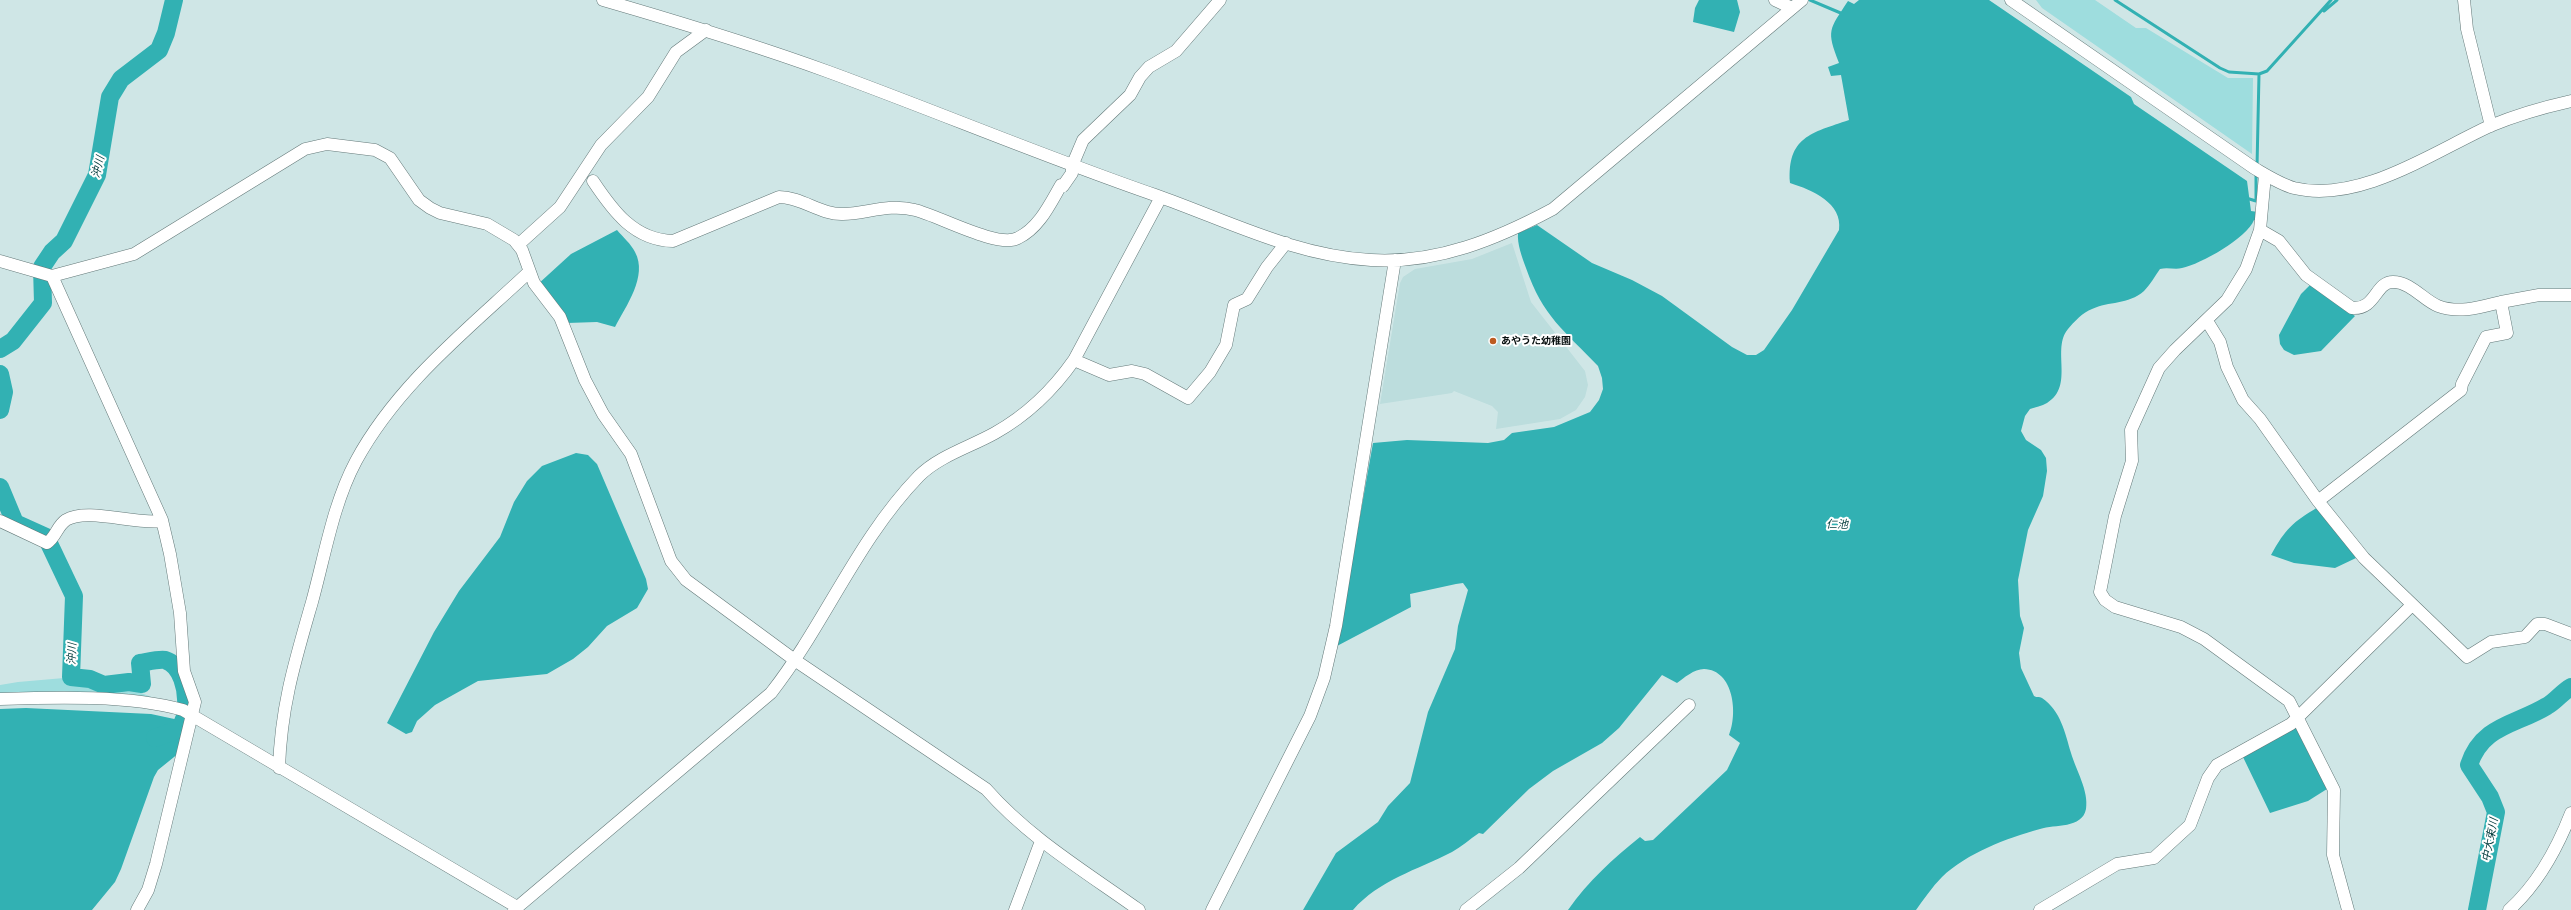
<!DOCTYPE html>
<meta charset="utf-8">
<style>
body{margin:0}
canvas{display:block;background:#cfe6e6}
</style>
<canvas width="2571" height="910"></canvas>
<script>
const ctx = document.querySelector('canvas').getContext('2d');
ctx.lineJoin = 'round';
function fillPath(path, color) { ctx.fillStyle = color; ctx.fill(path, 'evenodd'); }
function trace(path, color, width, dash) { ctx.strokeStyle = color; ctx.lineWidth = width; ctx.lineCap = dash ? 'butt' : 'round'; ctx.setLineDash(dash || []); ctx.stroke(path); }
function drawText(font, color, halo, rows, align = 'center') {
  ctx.font = font + ' "Golos Text","Noto Sans JP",sans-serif'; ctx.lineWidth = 4; ctx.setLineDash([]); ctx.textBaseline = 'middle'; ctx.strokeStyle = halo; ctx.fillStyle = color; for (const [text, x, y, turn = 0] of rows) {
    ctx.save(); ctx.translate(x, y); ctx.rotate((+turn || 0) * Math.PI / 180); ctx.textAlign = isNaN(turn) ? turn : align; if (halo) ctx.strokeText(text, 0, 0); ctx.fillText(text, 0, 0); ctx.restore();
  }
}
const built = new Path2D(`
 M1512 243 1531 302 1585 371 1588 385 1585 397 1576 410 1560 419 1496 429 1498 412 1492 406 1454 391 1452 393 1380 404 1400 283 1403 277 1415 269 1472 259Z`);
const green = new Path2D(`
 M2036 0H2095L2136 28H2146L2228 78H2253L2252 154 2042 8Z
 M64 678 90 681 103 687 121 685 164 702 0 694V685L18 682Z`);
const water = new Path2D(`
 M1699 0H1737L1740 12 1734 32 1693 22 1695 8Z
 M1859 0H1989L2131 97 2134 104 2247 181 2251 211 2258 212 2257 220H2254C2247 238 2201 264 2182 268 2175 270 2168 267 2160 269 2155 276 2150 285 2144 291 2128 305 2109 301 2092 309 2083 312 2074 322 2068 329 2051 349 2075 386 2047 403 2042 406 2035 407 2030 409L2025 416 2021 431 2026 440 2041 450 2046 458 2047 471 2043 496 2028 530 2018 580 2020 616 2024 628 2019 653 2021 668 2034 696C2037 698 2039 696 2042 698 2061 711 2065 733 2071 753 2076 770 2089 791 2086 809 2082 829 2055 824 2040 829 2007 838 1967 853 1942 877 1932 887 1924 899 1916 910H1568C1588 881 1613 859 1640 837L1645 841 1653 840 1727 770 1740 743 1729 735C1738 714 1734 670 1704 669 1694 669 1684 678 1677 683L1662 675 1619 728 1602 743 1553 771 1529 789 1483 834 1479 833C1470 839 1461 847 1452 852 1417 870 1379 880 1353 910H1303L1336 853 1378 822 1388 806 1410 783 1428 712 1455 649 1458 626 1468 590 1463 583 1456 584 1410 594 1411 607 1337 646 1373 443 1407 440 1488 443 1504 440 1512 433 1554 427 1590 412 1599 400 1603 389 1602 378 1598 366C1564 330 1543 317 1526 268 1522 257 1517 244 1518 233L1537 225 1592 263 1632 280 1662 296 1732 347 1747 355H1756L1764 350 1792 310 1839 230C1843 203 1812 190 1790 183 1787 137 1811 133 1849 120L1841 75 1831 76 1828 67 1839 63C1826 30 1829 30 1848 1L1854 4Z
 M617 230C623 237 631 244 635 252 648 276 626 306 615 327L597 322 567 323 537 285 571 254Z
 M2310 285 2355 316 2321 351 2294 355 2284 350 2280 344 2279 335 2301 294Z
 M576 453 588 455 597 464 646 579 648 589 637 608 607 626 588 647 573 659 547 674 478 681 435 705 417 721 412 732 406 734 387 723 434 632 459 591 500 537 514 502 527 481 542 466Z
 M2318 507 2356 558 2335 568 2294 563 2271 555C2286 528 2292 523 2318 507Z
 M26 708 151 714 179 720 176 733 184 736 179 753 158 770 154 777 121 869 115 882 92 910H0V709Z
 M2297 727 2327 789 2308 801 2270 813 2243 757 2292 728Z`);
const stream = new Path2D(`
 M1810 0 1843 14
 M2115 0 2220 68 2229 72 2259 74
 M2324 11 2337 0
 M2257 167 2259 74 2267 71 2331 0
 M2246 198 2256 201V172`);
const river = new Path2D(`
 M0 349 13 341 43 303 42 267 52 252 64 241 97 175 110 97 121 79 159 50 166 33 174 0
 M0 374 4 392 0 410
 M0 487 15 523 46 537 74 596 71 677 90 679 104 685 129 682 142 684 140 663C147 662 158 659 165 660 182 665 187 691 186 705
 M155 738 180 729 184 719
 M2477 910 2496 812 2490 797 2469 765C2482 725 2516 725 2547 706 2556 701 2562 692 2571 687`);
const minor = new Path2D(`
 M603 0C679 22 755 45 829 72 938 112 1045 157 1155 195 1226 220 1295 256 1371 260 1437 264 1497 239 1553 209L1802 0
 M1775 0 1792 8
 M2011 0 2254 168C2266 175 2280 184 2294 188 2359 204 2433 152 2490 126 2516 115 2544 107 2571 101
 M2464 0 2467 29 2491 126
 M2265 175 2260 230 2246 269 2227 300 2175 350 2159 368 2131 430 2132 461 2115 516 2100 592 2105 600 2115 607 2181 627 2204 639 2289 701 2334 790 2333 855 2348 910
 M593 181C613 211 634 240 673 241L779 197C802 197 821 215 843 214 866 214 889 203 915 210 937 215 998 249 1018 238 1039 228 1050 204 1061 185L1063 186 1072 173V166L1083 140 1130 95 1140 77 1149 67 1176 51 1220 0
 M2260 230 2279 241 2306 275 2352 308C2376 310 2375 282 2393 282 2411 282 2423 300 2438 306 2459 314 2481 307 2501 302
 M518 245 560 207 601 145 648 97 676 52 706 30
 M0 261 52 276 134 254 305 149 327 144 375 150 390 158 419 200 430 208 440 213 487 224 514 240 522 250 534 283 560 317 585 380 603 414 631 454 671 561 686 580 796 661 986 789C1029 838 1086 872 1139 910
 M52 276 162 520 170 554 180 613 184 671 195 702 156 864 148 890 137 910
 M2207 321 2220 342 2227 367 2243 400 2260 419 2318 501 2364 558 2467 657 2491 642 2525 637 2537 624H2545L2571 634
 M1074 360 1109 375 1132 371 1145 374 1188 398 1210 372 1226 345 1234 305 1247 299 1267 267 1286 243
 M2318 501 2461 390 2462 384 2486 337 2507 333 2501 302 2539 295H2571
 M0 521 47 543C56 537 57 526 66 520 87 507 136 525 162 521
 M0 699C56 697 130 695 183 710L517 907
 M279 768C281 706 295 661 312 602 325 555 333 504 356 461 397 385 467 330 529 272
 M514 910 771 693C825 624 857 540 919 476 939 456 970 447 995 433 1027 415 1053 390 1074 360L1161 197
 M1015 910 1041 841
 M1212 910 1310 716 1324 678 1336 626 1395 260
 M1466 910 1519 868 1689 705
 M2040 910 2117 864 2154 858 2190 825 2208 778 2217 765 2291 724 2412 605
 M2509 910C2538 884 2557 849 2571 813`);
const markers = [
 [1493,341,4,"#bd5b21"]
];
const poiNames = [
 ["あやうた幼稚園",1501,341]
];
const waterNames = [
 ["沖川",98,167,-76],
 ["仁池",1837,525],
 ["沖川",72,654,-88],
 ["中大束川",2490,840,-79]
];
fillPath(built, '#bcdddd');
fillPath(green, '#9eddde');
fillPath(water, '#32b1b3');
trace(stream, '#32b1b3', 3);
trace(river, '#32b1b3', 18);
trace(minor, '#647979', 13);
trace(minor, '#fff', 12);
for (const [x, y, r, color] of markers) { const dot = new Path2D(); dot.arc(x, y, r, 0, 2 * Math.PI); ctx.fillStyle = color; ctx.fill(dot); trace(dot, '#fff', 1.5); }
drawText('bold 10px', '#070f0f', '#fff', poiNames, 'left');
drawText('italic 11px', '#003a3b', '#fff', waterNames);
</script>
